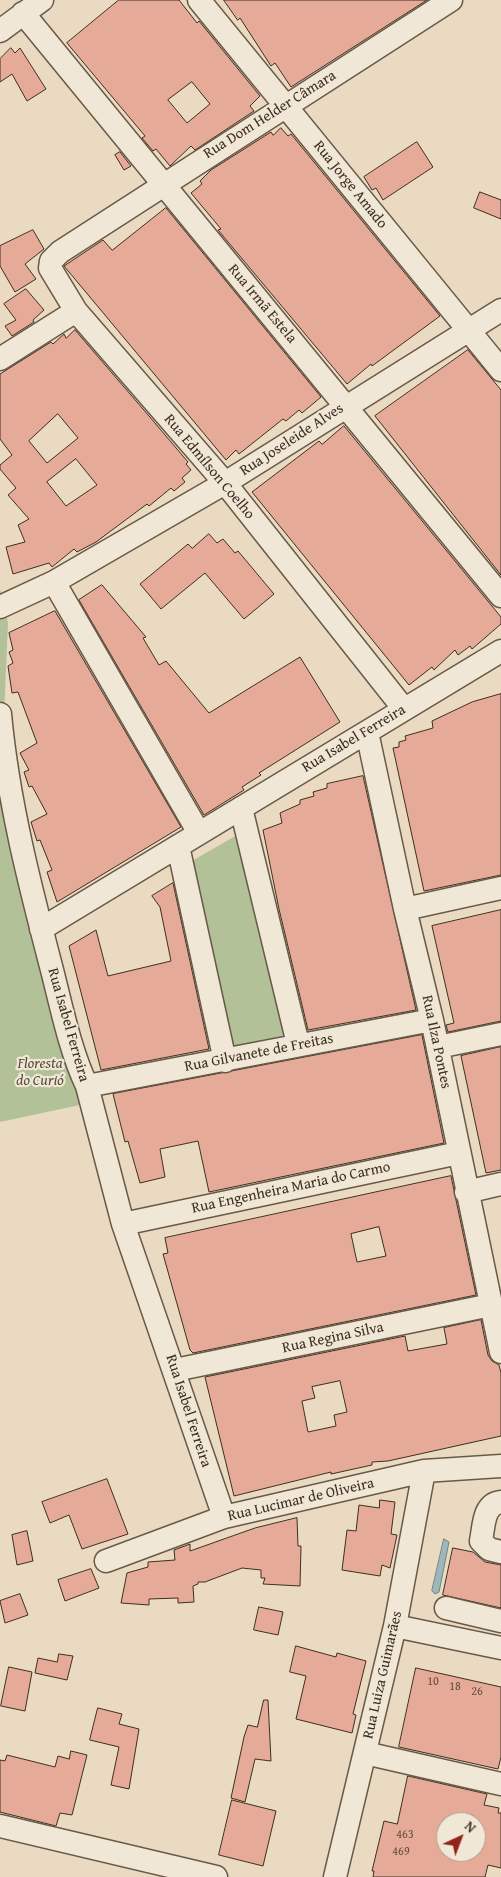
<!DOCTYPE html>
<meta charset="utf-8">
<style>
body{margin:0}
#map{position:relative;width:501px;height:1877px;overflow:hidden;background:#eadac1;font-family:"Gentium Book Plus",serif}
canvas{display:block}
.north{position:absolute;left:436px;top:1812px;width:50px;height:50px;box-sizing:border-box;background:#f1e7d7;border:1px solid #a99d8e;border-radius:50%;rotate:43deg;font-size:14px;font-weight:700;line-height:20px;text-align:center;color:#3e2f20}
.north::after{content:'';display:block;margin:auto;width:18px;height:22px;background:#8f2418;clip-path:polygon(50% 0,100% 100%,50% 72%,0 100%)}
</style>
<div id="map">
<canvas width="501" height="1877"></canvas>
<div class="north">N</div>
</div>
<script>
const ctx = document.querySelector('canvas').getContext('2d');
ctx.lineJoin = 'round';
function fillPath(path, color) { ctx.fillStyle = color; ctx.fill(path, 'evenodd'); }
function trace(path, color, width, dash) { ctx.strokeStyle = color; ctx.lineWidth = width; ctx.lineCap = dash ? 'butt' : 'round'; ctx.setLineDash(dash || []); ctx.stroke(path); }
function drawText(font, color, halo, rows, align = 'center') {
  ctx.font = font + ' "Gentium Book Plus",serif'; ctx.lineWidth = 4.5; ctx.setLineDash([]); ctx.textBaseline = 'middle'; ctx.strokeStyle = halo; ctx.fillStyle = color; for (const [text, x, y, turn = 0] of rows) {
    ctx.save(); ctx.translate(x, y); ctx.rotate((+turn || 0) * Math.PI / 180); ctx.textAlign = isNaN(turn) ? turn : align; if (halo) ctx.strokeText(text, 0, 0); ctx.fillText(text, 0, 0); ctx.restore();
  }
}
const green = new Path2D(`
 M0 589 8 623 3 738 89 1103 0 1122Z
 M244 831 290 1037 233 1051 192 861Z`);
const water = new Path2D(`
 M444 1539 449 1542 439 1592 435 1594 432 1591Z`);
const building = new Path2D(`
 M119 0H179L197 23 199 21 260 96 250 106 254 111 195 150 191 146 170 166 156 149 153 151 142 138 145 136 67 43ZM192 82 210 104 187 123 168 100Z
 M224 0H427L291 87 275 63 271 66 240 18 238 20Z
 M11 48 15 53 20 48 46 89 27 101 12 74 0 82V59Z
 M281 128 288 136 291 134 440 316 372 366 371 364 347 384 218 230 221 229 191 193 202 184 200 181 211 170 271 132 273 135Z
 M417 142 433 167 383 200 376 188 372 190 364 177Z
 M120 152 131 166 124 170 115 155Z
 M480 192 501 200V219L474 208Z
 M166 208 321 397 302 413 299 410 286 421 283 419 239 454 236 450 226 460 64 266 103 240 112 250Z
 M33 230 44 249 25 264 36 279 15 292 0 266V246Z
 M26 289 44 310 33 320 34 322 12 336 5 326 16 320 4 304Z
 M75 330 149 416 188 462 186 464 191 470 182 478 185 482 174 491 171 488 149 506 147 504 96 542 77 552 74 549 52 567 49 563 13 574 6 547 25 542 18 525 29 519 8 495 16 488 0 469V465L12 455 0 439V374L51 342 53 344 64 334 66 338ZM58 414 78 438 47 463 29 441ZM76 459 97 485 66 506 47 482Z
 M468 350 501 390V575L375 416Z
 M344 426 501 617V624L472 649 470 646 458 655 455 650 434 670 432 667 409 685 252 492 319 441 322 444Z
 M209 534 217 543 223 539 235 553 238 551 274 594 244 619 205 573 161 609 140 584 188 544 192 548Z
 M102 585 146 637 143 638 159 665 166 661 209 713 300 657 340 722 259 773 261 775 242 787 244 790 204 815 79 600Z
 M55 611 181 827 57 902 47 872 52 870 40 840 37 841 31 822 47 814 32 786 29 787 24 772 29 770 20 753 37 743 18 692 12 693 8 666 13 663 9 652 13 650 9 633Z
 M501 694V875L424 891 393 748 399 747V742L406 740 405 736 433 728 432 721 472 702Z
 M363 776 416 1010 308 1030 279 909 263 830 282 823 280 813 300 804V800L314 796 313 792 327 788V784Z
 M173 883 209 1049 101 1070 69 946 96 930 108 976 171 961 160 907 152 896Z
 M501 910V1021L448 1032 446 1025 454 1023 432 926Z
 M422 1035 444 1143 209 1192 198 1141 160 1149 165 1177 140 1183 128 1141 125 1142 113 1094Z
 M501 1047V1170L486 1173 461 1056Z
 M451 1176 476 1295 193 1353 190 1350 163 1254 168 1253 165 1238ZM379 1227 386 1256 357 1262 351 1234Z
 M481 1320 488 1355 492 1361 499 1365 501 1373V1436L388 1461 372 1462V1465L331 1474V1472L234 1496 205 1377 405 1336 408 1351 447 1344 444 1328ZM340 1381 347 1412 334 1415 336 1426 308 1432 302 1401 315 1398 312 1387Z
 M107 1479 128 1534 82 1549 69 1515 50 1523 42 1502Z
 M380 1500 395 1502 391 1534 397 1535 390 1568 382 1565 380 1576 342 1570 347 1530 356 1531 359 1505 379 1508Z
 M297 1518 298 1546H301L300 1586 263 1584 265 1578H261V1570L242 1568 205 1582H198V1584L193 1586 194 1602 178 1603V1598L149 1599V1605L121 1603 127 1573 148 1567V1562L175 1560 174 1550 190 1544V1551L255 1528Z
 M27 1531 33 1561 17 1565 12 1535Z
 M453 1548 473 1552 485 1562 501 1565V1608L443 1595Z
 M91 1569 99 1588 65 1601 58 1580Z
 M20 1594 28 1615 5 1623 0 1601Z
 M259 1607 283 1612 278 1635 254 1630Z
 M296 1646 336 1657 337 1653 366 1661 353 1714 356 1715 352 1733 296 1719 306 1676 290 1672Z
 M59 1654 73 1656 67 1680 35 1673 38 1658 57 1662Z
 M9 1667 32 1672 25 1711 1 1706Z
 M416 1668 501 1687V1757L498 1769 399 1747Z
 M264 1700H268L271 1761 255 1759 245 1802 231 1798 244 1737 248 1725 257 1727Z
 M98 1708 122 1714 119 1724 139 1729 129 1789 111 1785 119 1747 90 1740Z
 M71 1751 87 1755 72 1815 60 1813 56 1826 0 1812V1760L5 1761 7 1755 55 1767 58 1756 69 1759Z
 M408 1776 487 1794 484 1805 499 1808 498 1813H501V1868L488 1865 485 1877H373L374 1871H372L384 1821 397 1824ZM446 1822H476V1852H446Z
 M232 1800 276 1811 263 1866 219 1855Z`);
const minor = new Path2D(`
 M199 0 501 370
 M23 13 501 596
 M0 31 42 0
 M0 359 76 311
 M54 582 199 833
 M0 607 54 582 225 483 501 310
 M404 709 225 483 76 311 50 268 51 261 60 252 451 0
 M0 714C8 801 30 886 52 970 62 1009 70 1050 87 1086L123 1224 224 1517
 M367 732 405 909 432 1020 501 1352
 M241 808 298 1044
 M178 846 225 1061
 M405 909 501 888
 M41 929 501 651
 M438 1047 501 1034
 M87 1086 432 1020
 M466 1192 501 1184
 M123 1224 459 1153
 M175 1370 491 1305
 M501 1502C483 1504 484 1526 481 1541L489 1549 501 1552
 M106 1561 224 1517 424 1471 501 1466
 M446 1608 501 1621
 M395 1626 501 1648
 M365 1753 501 1784
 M0 1826 216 1877
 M335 1877 395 1626 424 1471`);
const numberNames = [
 ["10",433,1682],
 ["18",455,1687],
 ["26",477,1692],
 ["463",405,1835],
 ["469",401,1852]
];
const streetNames = [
 ["Rua Dom Helder Câmara",270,115,-32],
 ["Rua Jorge Amado",350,185,51],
 ["Rua Irmã Estela",262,304,50],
 ["Rua Joseleide Alves",292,440,-33],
 ["Rua Edmílson Coelho",209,467,50],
 ["Rua Isabel Ferreira",354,739,-31],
 ["Rua Isabel Ferreira",68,1025,74],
 ["Rua Ilza Pontes",436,1042,78],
 ["Rua Gilvanete de Freitas",259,1053,-11],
 ["Rua Engenheira Maria do Carmo",291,1188,-12],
 ["Rua Regina Silva",333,1338,-12],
 ["Rua Isabel Ferreira",188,1411,72],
 ["Rua Lucimar de Oliveira",301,1500,-13],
 ["Rua Luiza Guimarães",383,1675,-77]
];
const parkNames = [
 ["Floresta",40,1064],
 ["do Curió",40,1081]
];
fillPath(green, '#b2c197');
fillPath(water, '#9bb8bc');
trace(water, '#76817e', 1);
fillPath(building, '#e5ab98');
trace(building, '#3e2f20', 1);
trace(minor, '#695a48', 25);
trace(minor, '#f1e7d7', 22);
drawText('12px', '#684e3e', null, numberNames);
drawText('15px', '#3e2f20', '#f1e7d7', streetNames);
drawText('italic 15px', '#554c38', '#f1e7d7', parkNames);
</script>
